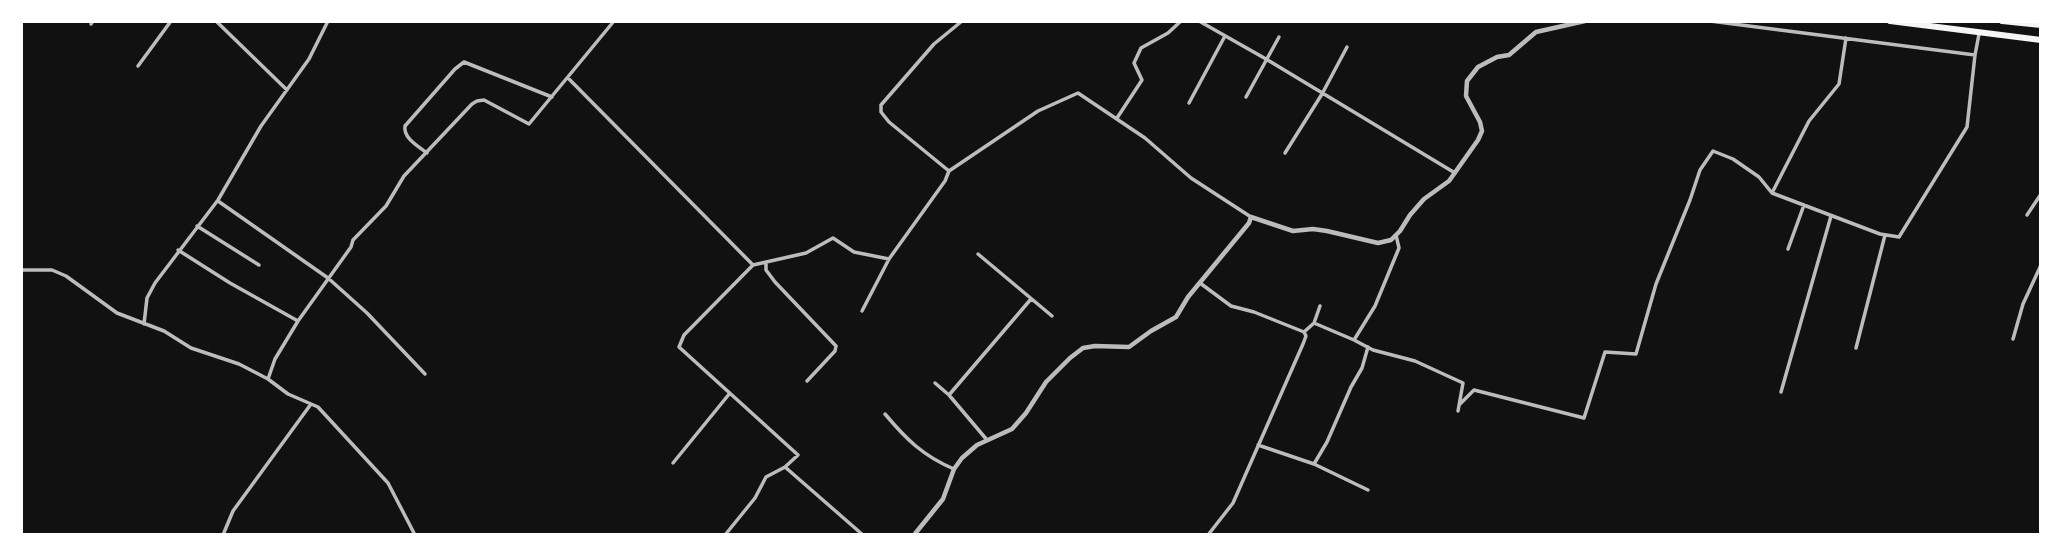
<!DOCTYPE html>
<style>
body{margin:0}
#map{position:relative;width:2062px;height:556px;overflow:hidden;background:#111;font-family:"Work Sans",sans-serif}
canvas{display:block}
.frame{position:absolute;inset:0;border:23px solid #fff;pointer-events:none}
</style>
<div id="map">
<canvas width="2062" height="556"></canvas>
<div class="frame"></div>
</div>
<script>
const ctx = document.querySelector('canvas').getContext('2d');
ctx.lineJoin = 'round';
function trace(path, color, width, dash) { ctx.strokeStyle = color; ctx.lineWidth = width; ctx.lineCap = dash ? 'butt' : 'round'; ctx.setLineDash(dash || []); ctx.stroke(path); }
const minor = new Path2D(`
 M216 21 287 90
 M1199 21 1266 59 1455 173
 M1710 21 1975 55 1979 34
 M91 24 93 21
 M138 66 171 21
 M568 78 753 265
 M1246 97 1279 37
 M1189 103 1225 36
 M1117 118 1142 80 1134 63 1141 48 1168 33 1181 21
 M427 153C418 146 403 138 405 126L455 69 464 62 552 97
 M1285 153 1322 94 1347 47
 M949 171 889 122 881 112V105L934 44 962 21
 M1773 191 1809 121 1839 84 1846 38
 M218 201 328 278 367 313 425 374
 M2027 215 2041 194
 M197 226 259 265
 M1396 235 1399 248 1375 306 1354 340 1373 350 1415 361 1463 383 1458 411
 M1788 249 1804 205
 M178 250 230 283 298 321
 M978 254 1052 316
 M766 264V270L775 282 836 346 835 351 807 381
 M21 270H52L66 276 117 313 164 331 191 348 239 364 268 379 288 394 318 407 388 483 415 535
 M1200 283 1231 306 1254 312 1304 332 1314 323 1354 340
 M862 311 889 259 945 181 949 171 1038 111 1078 93 1145 138 1191 178 1251 217
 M1314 323 1320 306
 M144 324 147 298 155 283 218 200 261 126 309 59 328 21
 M2013 339 2023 304 2041 265
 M1856 348 1885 235
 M268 379 275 359 298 321 351 247 353 240 386 206 404 176 472 104 477 101 484 100 529 124 614 21
 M935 383 949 395 987 440
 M1781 392 1831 216
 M949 395 1031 299
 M1459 405 1474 390 1584 418 1605 352 1636 354 1656 284 1690 200 1700 170 1713 151 1733 159 1759 177 1772 193 1880 234 1899 237 1967 127 1975 55
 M885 414C906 439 923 456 954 469
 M1258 445 1314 464 1368 490
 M673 463 730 393
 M1314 464 1327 442 1351 387 1362 368 1368 347
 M785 467 863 535
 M223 535 233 511 311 404
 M725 535 755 498 766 477 785 467 798 455 679 347 684 335 753 265 806 253 833 238 854 252 889 259
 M1208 535 1233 503 1303 344 1306 336 1304 332`);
const tertiary = new Path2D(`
 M914 535 943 499 954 469 962 458 977 445 1012 429 1026 413 1046 382 1070 358 1083 348 1095 346 1129 347 1151 331 1176 317 1188 297 1249 223 1251 217 1293 231 1313 229 1327 231 1378 243 1391 240 1400 231 1410 215 1424 199 1449 181 1478 140 1482 131 1480 122 1466 96 1467 81 1478 67 1497 57 1509 55 1536 32 1585 21`);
const trunk = new Path2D(`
 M1890 21 2041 40
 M2002 21 2041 25`);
trace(minor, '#bcbcbc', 3.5);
trace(tertiary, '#bcbcbc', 4.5);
trace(trunk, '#f5f5f5', 6);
</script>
